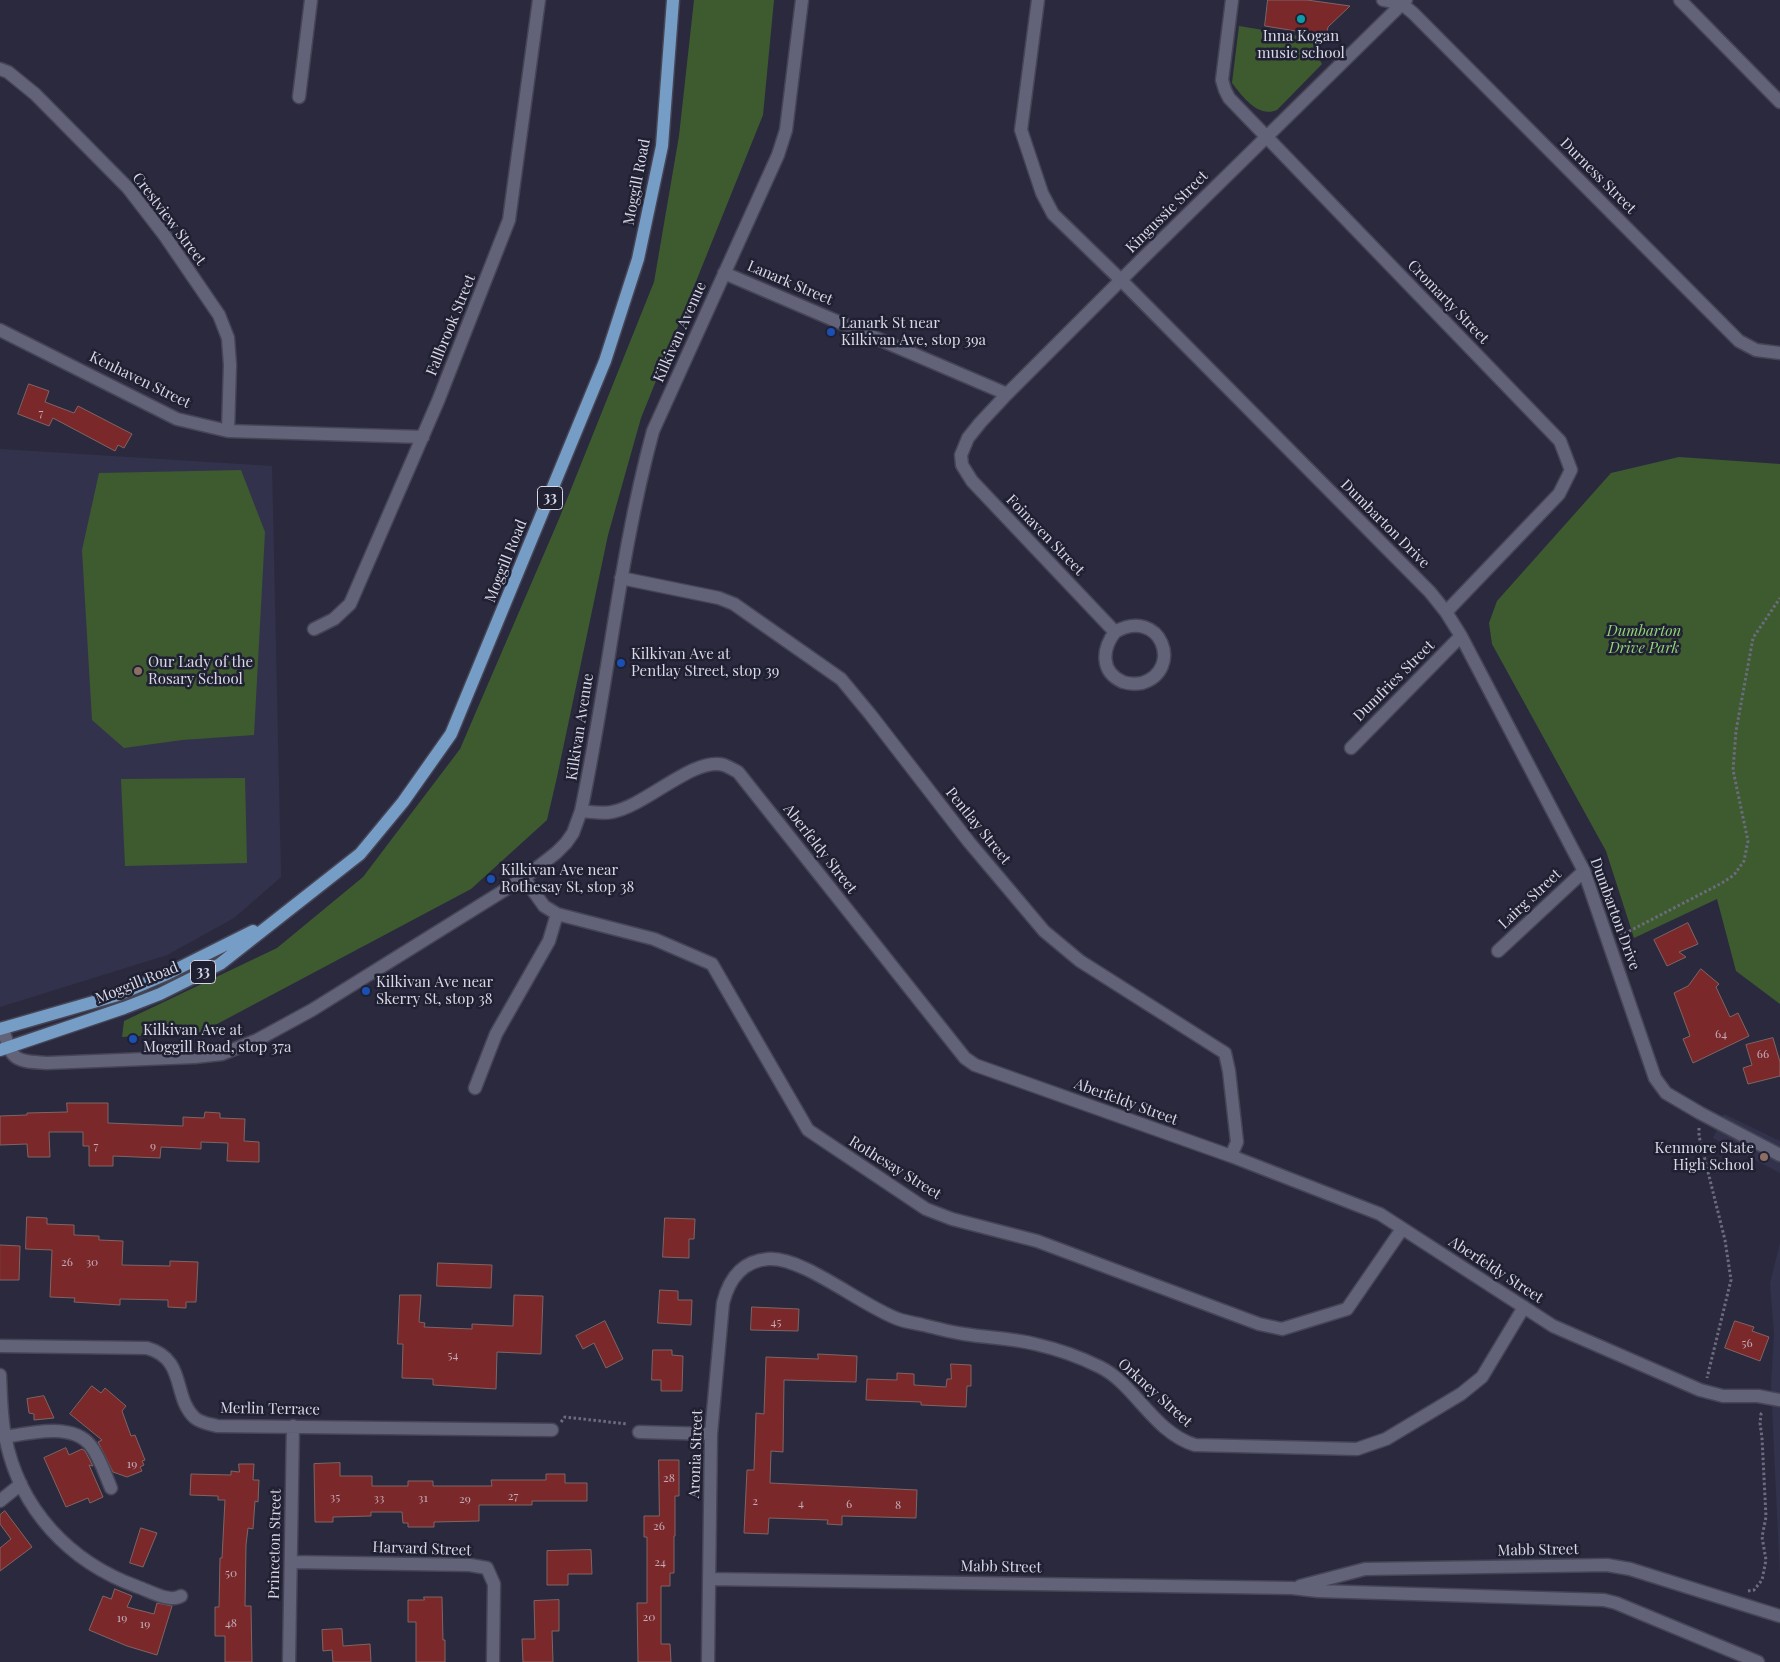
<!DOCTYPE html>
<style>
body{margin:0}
canvas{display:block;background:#2a293e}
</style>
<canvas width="1780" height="1662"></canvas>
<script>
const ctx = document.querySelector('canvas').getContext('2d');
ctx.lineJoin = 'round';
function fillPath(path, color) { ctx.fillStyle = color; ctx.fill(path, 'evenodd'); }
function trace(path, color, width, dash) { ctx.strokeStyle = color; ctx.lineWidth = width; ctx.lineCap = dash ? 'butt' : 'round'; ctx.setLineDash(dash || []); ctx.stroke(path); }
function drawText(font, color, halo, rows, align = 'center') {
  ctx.font = font + ' "Playfair Display",serif'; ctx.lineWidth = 5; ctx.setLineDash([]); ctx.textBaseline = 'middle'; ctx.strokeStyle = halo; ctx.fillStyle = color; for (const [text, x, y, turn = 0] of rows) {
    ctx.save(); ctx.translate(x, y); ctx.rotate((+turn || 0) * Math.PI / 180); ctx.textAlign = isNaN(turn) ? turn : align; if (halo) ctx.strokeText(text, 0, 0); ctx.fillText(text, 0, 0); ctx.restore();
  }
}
const built = new Path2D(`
 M0 449 272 466 281 877 234 918 167 955 0 1007Z
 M1724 1114 1780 1141V1173L1713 1138Z
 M1780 1243V1577L1771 1385 1774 1334 1770 1283Z`);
const green = new Path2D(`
 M694 0H774L763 115 641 418 608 535 557 777 547 820 471 889 202 1032 122 1037 124 1021 277 948 363 877 460 749 559 519 654 282 679 136Z
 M1239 26 1323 40 1314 50 1322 64 1277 110C1258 118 1243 97 1232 83Z
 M1679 457 1780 464V1004L1736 971 1717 899 1634 938 1606 851 1492 644 1489 623 1497 601 1611 473Z
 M241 470 265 532 254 735 182 740 124 748 92 720 82 550 99 473Z
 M245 778 247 863 125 866 121 779Z`);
const building = new Path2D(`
 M1268 0H1307L1350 6 1328 27 1326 36 1265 26Z
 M29 384 49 391 45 402 74 413 78 406 132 434 124 448 118 445 115 451 53 418 49 426 18 414Z
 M1688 923 1698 944 1679 952 1686 957 1667 966 1654 940Z
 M1701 969 1719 984 1716 987 1730 1017 1738 1013 1749 1036 1693 1063 1683 1039 1690 1036 1674 993 1688 986Z
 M1773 1038 1780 1062V1076L1748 1084 1743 1068 1752 1065 1746 1045Z
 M67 1103H108V1123L183 1126V1117L204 1118 205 1112 220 1113V1118L245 1119 244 1141 259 1142V1162L227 1161 228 1143 201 1142V1149L161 1147 160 1158 113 1156V1166H89V1146H83V1132H49L50 1157H28L27 1144 0 1145V1116L27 1115V1113L67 1112Z
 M27 1217 47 1218V1224L74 1225V1235L99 1236V1240L123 1241 122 1265 170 1266V1261L198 1262 196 1302H186V1308L168 1307V1300L120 1299V1305L74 1302 75 1298 50 1297 52 1250 26 1249Z
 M665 1218 695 1219 694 1239H689V1258L663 1257Z
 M0 1245 20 1246 19 1280H0Z
 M438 1263 492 1265 491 1288 437 1286Z
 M660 1290 678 1291V1300H692L691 1325 658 1323Z
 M400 1295H421L419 1322 425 1323 424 1327 472 1329V1324L513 1326 514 1295 543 1296 541 1354 497 1352 496 1389 433 1385V1379L402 1378 403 1344H398Z
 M752 1307 799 1309 798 1331 751 1330Z
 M605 1321 623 1359 606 1368 594 1343 583 1349 576 1336Z
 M1735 1321 1754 1327 1752 1331 1769 1337 1760 1361 1725 1348Z
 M653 1350H672V1355L683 1356 682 1391H661V1380H652Z
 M818 1354 857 1356 856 1382 784 1380 783 1452 771 1451 770 1483 917 1490 916 1518 842 1516V1525L827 1524 828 1520 769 1518 768 1534 744 1533 747 1470H754L756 1413 764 1414 766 1357 818 1359Z
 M951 1364 971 1365V1386H967L966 1407 921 1405V1402L866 1400 867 1379 897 1380V1373L914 1374V1385L946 1387 947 1379H951Z
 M92 1386 101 1393 105 1388 126 1406 122 1411 131 1436 135 1435 145 1460 142 1461 144 1465 140 1467 142 1471 127 1477 113 1472 98 1442 102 1440 70 1414Z
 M44 1396 54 1418 34 1420V1414L29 1413 27 1399Z
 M66 1448 69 1455 82 1449 85 1451 93 1466 89 1465 103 1497 90 1503 88 1498 66 1507 44 1458Z
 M659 1460H679V1496H675V1536H674V1573H670V1586H661V1644H670L671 1662H638L637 1603H647V1537H644V1516H659Z
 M340 1463V1476H372V1486H408V1481H433V1486H492L491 1480H546V1474H565V1483H587V1501H532V1505H479V1521L434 1522V1527H408V1523H403L402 1512H371V1516L333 1517V1522H315L314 1464Z
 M239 1464H254L253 1480H259L258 1502 255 1501 253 1529 248 1528 246 1545 245 1606H251L252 1662H225V1636H215V1607H219L220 1558H222L225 1500H218V1496L190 1495 191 1474 231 1475V1471L239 1472Z
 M5 1511 32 1547 0 1571V1548L11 1539 0 1524V1515Z
 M141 1528 157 1533 143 1567 130 1563Z
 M591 1550 592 1574H568V1585H547V1551Z
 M115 1589 132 1596 127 1607 154 1614 157 1603 172 1606 157 1655 127 1646 89 1630 103 1596 111 1599Z
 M424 1597H442L443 1640H445V1662H416V1622H408V1600H424Z
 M559 1600V1631H552L553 1662H523L522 1639H535L534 1601Z
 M342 1629 343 1646 370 1644 371 1662H333L332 1650 323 1651 322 1630Z`);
const path = new Path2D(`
 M1620 936 1722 883 1734 875 1744 861 1748 841 1733 770 1736 731 1753 638 1780 598
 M1699 1128V1136L1725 1240 1731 1280 1707 1378
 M561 1422 565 1417 627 1424
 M1748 1591 1754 1590 1762 1580 1766 1560 1762 1537 1766 1517 1762 1438 1760 1423 1761 1414 1763 1412`);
const minor = new Path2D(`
 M1038 0 1021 130 1042 193 1053 214 1121 280 1430 592 1446 612 1461 636 1584 871 1655 1078 1666 1093 1700 1113 1780 1155
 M1232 0 1222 80 1225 90 1229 98 1560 441 1571 470 1559 494 1446 612
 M1383 0 1402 4 1413 13 1739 341 1756 350 1780 353
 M1680 0 1780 102
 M0 69 8 72 35 94 128 188 165 236 219 315 228 338 230 365 228 431
 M299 97 311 0
 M724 273 1007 394
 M0 330 177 419 228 431 423 437
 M621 578 719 598 734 604 841 679 870 714 969 842 1044 931 1080 961 1225 1053 1229 1071 1237 1142 1231 1156
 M314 629 334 619 350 604 438 401 509 220 539 0
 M1115 632C1102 649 1100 672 1123 682 1129 684 1136 684 1142 683 1184 670 1161 606 1115 632L972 481 962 465 961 455 968 438 980 423 1007 394 1136 265 1406 0
 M1351 748 1461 636
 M581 811C591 812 602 814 612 812 646 806 694 756 724 765 729 767 734 770 738 772L965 1058 975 1065 1231 1156 1380 1214 1553 1326 1700 1390 1723 1396H1758L1780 1400
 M524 878 544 906 557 914 654 939 712 964 808 1130 926 1209 952 1219 1037 1241 1259 1324 1282 1329 1347 1309 1402 1229
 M1498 951 1584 871
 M3 1028C11 1061 15 1061 47 1063L195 1057 222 1054 257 1040 312 1010 524 878 556 853 566 843 573 833 581 811C608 685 619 556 653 431L778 155 786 130 802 0
 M475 1088 496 1034 549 941 557 914
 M0 1346 147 1348C187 1359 172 1397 195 1418 201 1423 210 1424 217 1426L552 1430
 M0 1375C1 1395 1 1416 5 1436 19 1509 69 1562 138 1587 150 1591 169 1603 181 1596
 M639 1432 711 1434
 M5 1437C29 1433 73 1422 91 1446 100 1458 105 1474 111 1488
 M0 1501 21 1484
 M291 1562 470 1565 487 1568 494 1584 493 1662
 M709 1579 1292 1588 1318 1591 1604 1600 1616 1603 1758 1662
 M1300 1586 1365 1569 1607 1565 1630 1569 1780 1616
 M289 1662 293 1426
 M708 1662 711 1434 723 1303C729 1279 742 1261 768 1259 802 1256 862 1306 898 1319 906 1322 915 1323 923 1325 937 1328 950 1332 964 1334 988 1338 1012 1338 1035 1344 1057 1349 1080 1357 1100 1367 1135 1384 1153 1432 1195 1445L1357 1449 1386 1439 1461 1394 1482 1377 1524 1307`);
const major = new Path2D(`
 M0 1029 118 995 167 974 253 931
 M0 1050 124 1008 160 994 220 964 360 854 403 802 451 734 605 361 638 259 662 146 673 0`);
const markers = [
 [1301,19,5,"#0f9aa8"],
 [831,332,5,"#1a4fb4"],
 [621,663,5,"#1a4fb4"],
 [138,671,5,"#8d6e63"],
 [491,879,5,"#1a4fb4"],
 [366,991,5,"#1a4fb4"],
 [133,1039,5,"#1a4fb4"],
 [1764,1157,5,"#8d6e63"]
];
const numberNames = [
 ["7",41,413],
 ["64",1721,1034],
 ["66",1763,1054],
 ["7",96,1146],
 ["9",153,1146],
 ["26",67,1262],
 ["30",92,1262],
 ["45",776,1322],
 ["56",1747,1343],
 ["54",453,1355],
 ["19",132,1464],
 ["28",669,1478],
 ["27",513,1496],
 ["35",335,1497],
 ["33",379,1498],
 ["31",423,1498],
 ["29",465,1499],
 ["2",755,1501],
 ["4",801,1503],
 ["6",849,1504],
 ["8",898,1505],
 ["26",659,1526],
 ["24",660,1562],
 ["50",231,1573],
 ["20",649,1617],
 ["19",122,1618],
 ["48",231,1623],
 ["19",145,1624]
];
const shields = [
 [550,498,25],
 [203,972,25]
];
const shieldNames = [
 ["33",550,498],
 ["33",203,972]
];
const poiNames = [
 ["Inna Kogan",1301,36,"center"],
 ["music school",1301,53,"center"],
 ["Lanark St near",841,323],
 ["Kilkivan Ave, stop 39a",841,340],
 ["Kilkivan Ave at",631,654],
 ["Pentlay Street, stop 39",631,671],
 ["Our Lady of the",148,662],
 ["Rosary School",148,679],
 ["Kilkivan Ave near",501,870],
 ["Rothesay St, stop 38",501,887],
 ["Kilkivan Ave near",376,982],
 ["Skerry St, stop 38",376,999],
 ["Kilkivan Ave at",143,1030],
 ["Moggill Road, stop 37a",143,1047],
 ["Kenmore State",1754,1148,"right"],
 ["High School",1754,1165,"right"]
];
const streetNames = [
 ["Durness Street",1598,176,45],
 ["Moggill Road",637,182,-79],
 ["Kingussie Street",1167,212,-45],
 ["Crestview Street",169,219,53],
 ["Lanark Street",790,283,23],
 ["Cromarty Street",1448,302,46],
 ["Fallbrook Street",451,325,-68],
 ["Kilkivan Avenue",680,332,-66],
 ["Kenhaven Street",140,380,26],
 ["Dumbarton Drive",1385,524,45],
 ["Foinaven Street",1045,535,46],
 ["Moggill Road",506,561,-68],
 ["Dumfries Street",1394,681,-45],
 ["Kilkivan Avenue",580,727,-81],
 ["Pentlay Street",978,826,51],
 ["Aberfeldy Street",820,849,52],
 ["Lairg Street",1530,899,-43],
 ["Dumbarton Drive",1615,914,70],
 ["Moggill Road",137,983,-22],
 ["Aberfeldy Street",1126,1102,20],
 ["Rothesay Street",895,1168,32],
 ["Aberfeldy Street",1496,1270,33],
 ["Orkney Street",1155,1393,42],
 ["Merlin Terrace",270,1409,1],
 ["Aronia Street",696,1454,-88],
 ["Princeton Street",275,1544,-89],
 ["Harvard Street",422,1549,2],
 ["Mabb Street",1538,1550,-1],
 ["Mabb Street",1001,1567,1]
];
const parkNames = [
 ["Dumbarton",1644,631],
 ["Drive Park",1644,648]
];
fillPath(built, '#33324c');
fillPath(green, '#3d5b2f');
fillPath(building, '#7b282b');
trace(building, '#806463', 1);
trace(minor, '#464556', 15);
trace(major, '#464556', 15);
trace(path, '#6c6c7e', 3, [2.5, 2.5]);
trace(minor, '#626279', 12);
trace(major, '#769dc5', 12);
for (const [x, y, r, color] of markers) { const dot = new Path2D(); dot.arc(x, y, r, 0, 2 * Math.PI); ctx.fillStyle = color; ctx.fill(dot); trace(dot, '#202033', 2); }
drawText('12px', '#c1acb7', null, numberNames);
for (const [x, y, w] of shields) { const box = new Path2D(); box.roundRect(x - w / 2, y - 11.5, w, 23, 4); ctx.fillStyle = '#202033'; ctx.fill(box); trace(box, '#d8d8e6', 1); }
drawText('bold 14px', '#d8d8e6', null, shieldNames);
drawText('15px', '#d8d8e6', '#202033', poiNames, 'left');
drawText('15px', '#d8d8e6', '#202033', streetNames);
drawText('italic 15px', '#92d574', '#202033', parkNames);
</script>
